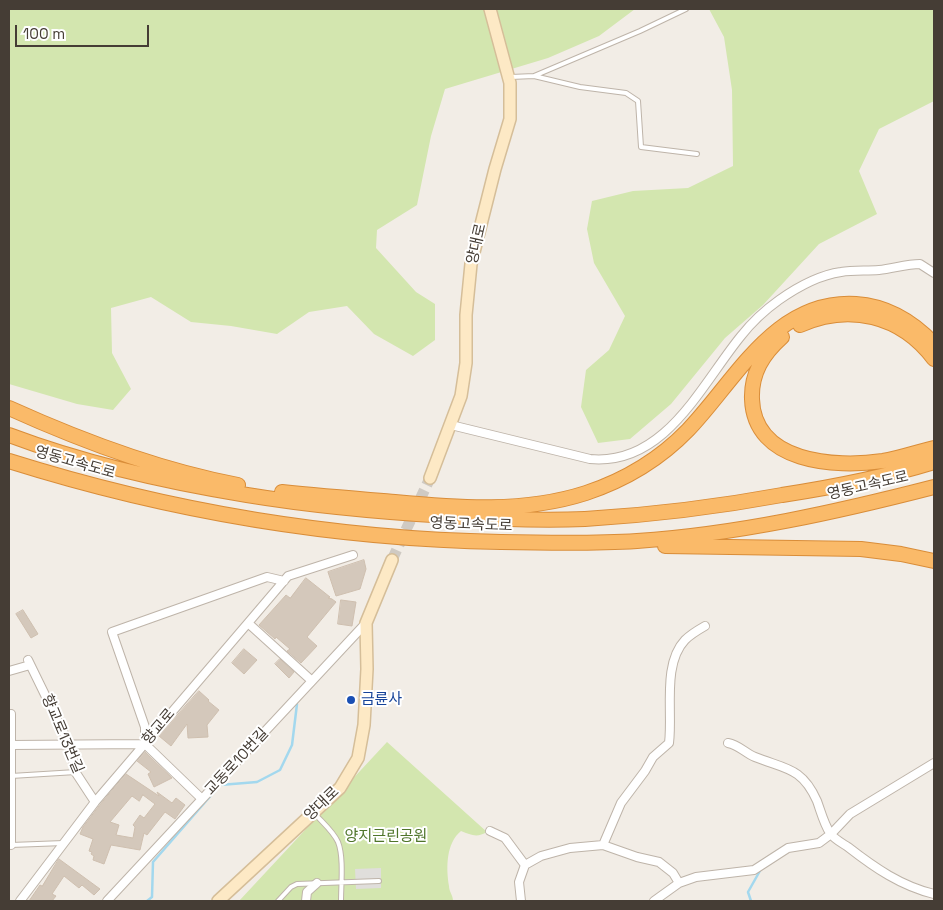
<!DOCTYPE html>
<meta charset="utf-8">
<style>
body{margin:0}
#map{position:relative;width:943px;height:910px;overflow:hidden;background:#f2ede6;font-family:"Space Grotesk",sans-serif}
canvas{display:block}
.frame{position:absolute;inset:0;border:10px solid #453d35;pointer-events:none}
.scale{position:absolute;left:15px;top:25px;width:134px;height:22px;box-sizing:border-box;border:2px solid #453d35;border-top:0;padding-left:6px;font-size:15px;line-height:18px;white-space:nowrap;color:#453d35;-webkit-text-stroke:4px #fff;paint-order:stroke}
</style>
<div id="map">
<canvas width="943" height="910"></canvas>
<div class="frame"></div>
<div class="scale">100 m</div>
</div>
<script>
const ctx = document.querySelector('canvas').getContext('2d');
ctx.lineJoin = 'round';
function fillPath(path, color) { ctx.fillStyle = color; ctx.fill(path, 'evenodd'); }
function trace(path, color, width, dash) { ctx.strokeStyle = color; ctx.lineWidth = width; ctx.lineCap = dash ? 'butt' : 'round'; ctx.setLineDash(dash || []); ctx.stroke(path); }
function drawText(font, color, halo, rows, align = 'center') {
  ctx.font = font + ' "Space Grotesk","Noto Sans KR",sans-serif'; ctx.lineWidth = 4; ctx.setLineDash([]); ctx.textBaseline = 'middle'; ctx.strokeStyle = halo; ctx.fillStyle = color; for (const [text, x, y, turn = 0] of rows) {
    ctx.save(); ctx.translate(x, y); ctx.rotate((+turn || 0) * Math.PI / 180); ctx.textAlign = isNaN(turn) ? turn : align; if (halo) ctx.strokeText(text, 0, 0); ctx.fillText(text, 0, 0); ctx.restore();
  }
}
const green = new Path2D(`
 M9 9H635L599 36 548 58 445 89 431 136 417 205 377 230 376 248 416 292 435 304V340L413 356 374 334 347 306 309 312 277 334 231 326 191 322 151 297 111 308 112 353 131 389 113 410 77 404 9 384Z
 M709 9H934V101L879 129 859 171 877 214 819 244 763 305 725 338 671 404 630 439 598 443 581 407 586 370 609 350 625 316 594 263 587 229 592 201 633 191 688 188 733 166 732 90 724 37Z
 M387 742 487 832C477 838 471 835 461 831 446 843 446 868 449 886 449 892 453 895 453 901H239Z`);
const parking = new Path2D(`
 M381 868V888L356 889 355 869Z`);
const stream = new Path2D(`
 M147 901 152 897 153 862 220 785 257 782 280 770 292 745 297 704
 M751 901 748 892 761 869`);
const building = new Path2D(`
 M364 560 366 569 360 589 336 596 328 572Z
 M306 578 330 597 328 598 332 599 336 602 307 637 317 646 301 663 287 651 290 649 276 637 275 639 259 625 286 595 290 598Z
 M341 600 356 602 352 626 338 624Z
 M23 610 38 634 31 638 16 614Z
 M244 649 257 660 244 674 232 663Z
 M280 659 294 672 289 678 275 664Z
 M199 691 209 700 208 701 219 710 207 725 208 737 188 738 187 724 171 746 159 736Z
 M145 752 172 778 154 787 148 774 151 772 137 761Z
 M126 774 159 796 157 792 172 803 176 798 185 805 175 819 165 812 147 835 144 833 140 850 111 845 104 864 93 860 94 856 91 854 92 852 89 851 93 839 80 834 83 827 99 806ZM143 795 155 804 144 818 140 815 133 825 135 827 133 838 116 835 119 825 110 822 132 796 139 801Z
 M59 859 100 889 94 895 82 885 79 888 64 876 52 894 56 896 52 901H29L40 885 42 886Z`);
const secondaryTunnel = new Path2D(`
 M392 560 430 478`);
const lane = new Path2D(`
 M534 76 580 87 626 93 638 101 641 147 697 154
 M511 77 534 76 640 31 686 9
 M11 776 76 772
 M315 814C323 823 333 831 338 842 344 857 341 885 341 901
 M11 845 64 843
 M278 901 291 887 297 884 379 881`);
const street = new Path2D(`
 M451 425 590 459C665 466 701 385 741 336 752 322 765 310 779 300 796 288 820 275 841 272 853 270 866 271 879 270 892 269 906 264 920 264L934 273
 M248 623 288 576 353 555
 M28 660 69 744 76 773 95 802
 M9 671 30 665
 M728 743C739 745 745 753 755 757 785 769 802 767 817 801 821 812 824 824 830 833 834 839 842 843 848 847 875 868 901 886 934 894
 M145 744V727L112 632 267 577 284 581
 M11 745 145 744 202 799
 M490 831 505 838 525 865
 M11 845V714
 M603 845 621 803 645 771 653 757 669 743C673 713 662 664 685 640 691 634 698 630 705 626
 M20 901 95 802 248 623 312 681
 M107 901 366 623
 M306 901 307 892 317 883
 M521 901 519 882 525 865 541 856 570 848 603 845 637 857 659 862 673 873 679 883
 M654 901 679 883 696 877 754 870 788 848 819 843 831 834 850 814 934 763`);
const secondary = new Path2D(`
 M430 478 461 396 466 363V315L471 264 495 169 510 119V83L490 9
 M218 901 340 788 358 758 364 725 367 669 366 623 392 560`);
const highway = new Path2D(`
 M800 325C849 303 901 315 934 359
 M782 337C763 354 751 373 752 399 754 463 835 468 883 461 900 458 917 452 934 448
 M9 408C82 441 158 470 238 485
 M9 435C86 464 166 482 247 495 314 506 381 512 448 516 494 519 540 521 585 519 651 515 717 507 782 495 834 487 885 477 934 462
 M9 461C168 511 334 539 501 542 546 543 592 544 637 541 738 534 837 512 934 487
 M282 492C320 496 358 499 395 502 459 508 524 513 586 493 625 480 659 460 688 430 736 380 775 299 856 304 887 306 913 322 934 344
 M665 546 861 549 901 554 934 561`);
const markers = [
 [351,700,5,"#1a4fb4"]
];
const streetNames = [
 ["양대로",477,244,-77],
 ["영동고속도로",75,463,16],
 ["영동고속도로",868,486,-13],
 ["영동고속도로",471,525,2],
 ["향교로",159,727,-50],
 ["향교로13번길",62,734,67],
 ["교동로10번길",237,762,-47],
 ["양대로",322,804,-44]
];
const transitNames = [
 ["금륜사",361,700]
];
const parkNames = [
 ["양지근린공원",386,837]
];
fillPath(green, '#d3e6af');
fillPath(parking, '#e0dedb');
trace(stream, '#a3d8ee', 2.5);
fillPath(building, '#d4c8bb');
trace(building, '#cebfaf', 1);
trace(secondaryTunnel, '#cfcac3', 11, [11, 5.5]);
trace(lane, '#beb4a9', 6);
trace(street, '#beb4a9', 10);
trace(secondary, '#d5be99', 14);
trace(highway, '#d98d39', 16);
trace(lane, '#fff', 4);
trace(street, '#fff', 8);
trace(secondary, '#fde9c5', 11);
trace(highway, '#faba69', 14);
for (const [x, y, r, color] of markers) { const dot = new Path2D(); dot.arc(x, y, r, 0, 2 * Math.PI); ctx.fillStyle = color; ctx.fill(dot); trace(dot, '#fff', 2); }
drawText('15px', '#453d35', '#fff', streetNames);
drawText('15px', '#164399', '#fff', transitNames, 'left');
drawText('15px', '#4f752a', '#fff', parkNames);
</script>
